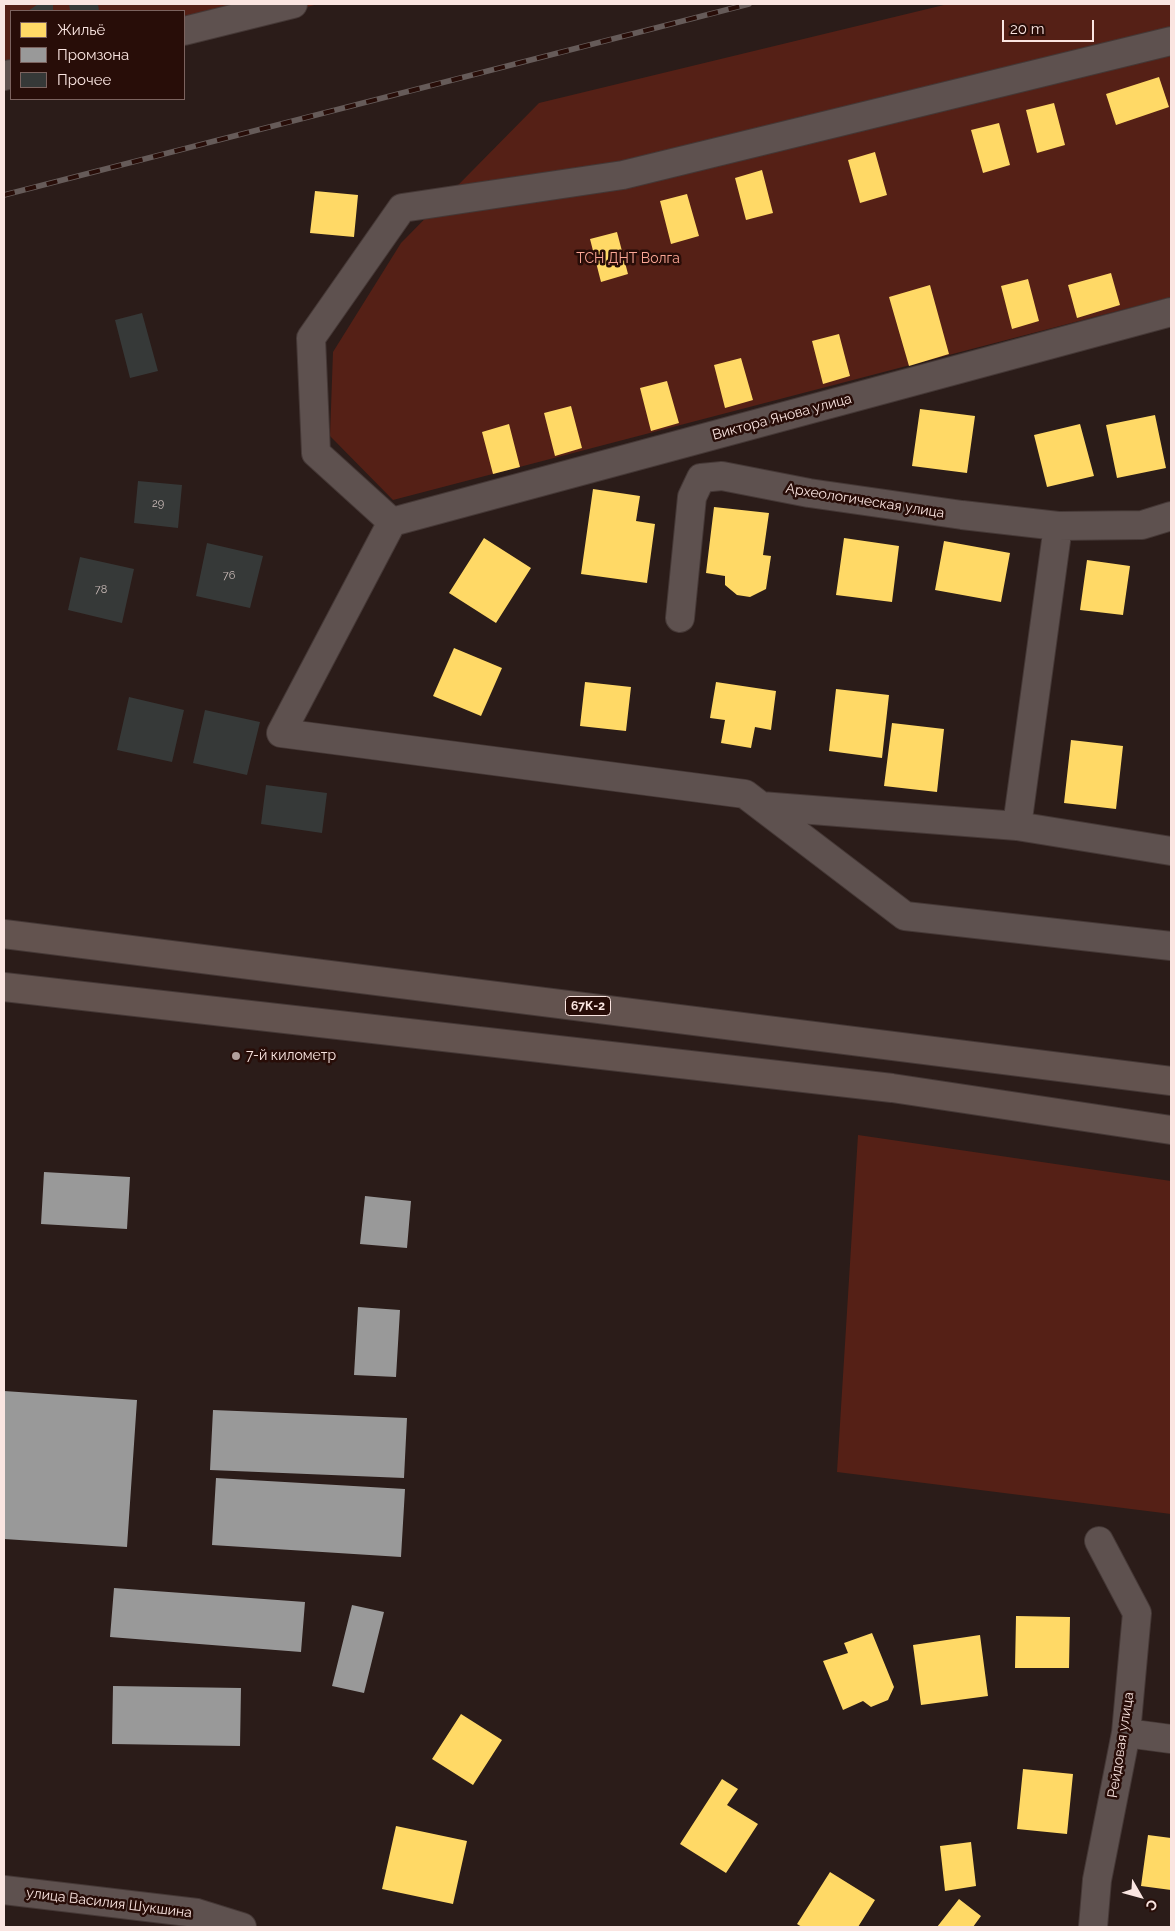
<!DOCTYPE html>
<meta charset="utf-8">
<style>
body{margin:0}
#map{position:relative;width:1175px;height:1931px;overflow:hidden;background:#2b1c19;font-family:Raleway,sans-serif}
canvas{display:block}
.frame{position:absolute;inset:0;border:5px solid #fae5e1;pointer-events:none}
.legend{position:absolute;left:10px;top:10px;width:175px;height:90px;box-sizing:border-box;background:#280d08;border:1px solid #7c635f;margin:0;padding:6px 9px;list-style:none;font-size:15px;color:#fae5e1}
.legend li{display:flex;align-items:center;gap:10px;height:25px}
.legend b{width:25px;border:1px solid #7c635f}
.north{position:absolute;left:1115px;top:1871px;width:50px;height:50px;-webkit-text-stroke:4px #280d08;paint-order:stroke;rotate:128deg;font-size:14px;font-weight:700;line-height:20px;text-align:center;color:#fae5e1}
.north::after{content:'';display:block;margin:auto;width:18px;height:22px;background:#fae5e1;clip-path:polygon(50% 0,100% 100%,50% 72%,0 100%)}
.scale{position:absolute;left:1002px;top:20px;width:92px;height:22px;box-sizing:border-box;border:2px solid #fae5e1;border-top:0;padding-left:6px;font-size:15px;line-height:18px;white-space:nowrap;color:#fae5e1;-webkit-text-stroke:4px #280d08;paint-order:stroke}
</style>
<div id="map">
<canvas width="1175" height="1931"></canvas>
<div class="frame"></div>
<ul class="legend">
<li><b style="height:14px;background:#ffd966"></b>Жильё</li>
<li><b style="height:14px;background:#999"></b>Промзона</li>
<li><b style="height:14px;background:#363938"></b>Прочее</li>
</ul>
<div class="north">С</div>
<div class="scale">20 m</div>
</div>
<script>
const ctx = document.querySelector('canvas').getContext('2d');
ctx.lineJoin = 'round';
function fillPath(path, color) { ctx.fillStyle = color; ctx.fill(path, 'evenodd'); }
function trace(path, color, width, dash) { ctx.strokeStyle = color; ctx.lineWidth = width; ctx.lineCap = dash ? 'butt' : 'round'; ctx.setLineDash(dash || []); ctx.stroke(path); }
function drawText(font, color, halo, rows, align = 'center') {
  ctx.font = font + ' Raleway,sans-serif'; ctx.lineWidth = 5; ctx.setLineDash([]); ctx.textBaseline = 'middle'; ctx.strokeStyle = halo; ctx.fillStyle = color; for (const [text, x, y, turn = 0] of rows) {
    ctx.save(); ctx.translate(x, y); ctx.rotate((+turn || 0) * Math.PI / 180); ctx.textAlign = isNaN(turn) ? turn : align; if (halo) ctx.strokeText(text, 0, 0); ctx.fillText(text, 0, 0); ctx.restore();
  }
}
const green = new Path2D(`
 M4 4H318L184 41V11H11V88L4 90Z
 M948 4H1171V297L393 500 330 436 333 352 401 243 539 103Z
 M858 1135 1171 1181V1514L837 1472Z`);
const homes = new Path2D(`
 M1159 77 1169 107 1116 125 1106 94Z
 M1054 103 1065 145 1037 153 1026 110Z
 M999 123 1010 165 983 173 971 130Z
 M875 152 887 195 860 203 848 160Z
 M762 170 773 213 746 220 735 178Z
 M315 191 358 195 354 237 310 233Z
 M687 194 699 236 671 244 660 201Z
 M617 232 628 274 601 282 590 239Z
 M1111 273 1120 305 1077 318 1068 285Z
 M1028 279 1039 321 1012 329 1001 286Z
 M930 285 949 354 909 366 889 297Z
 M839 334 850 376 823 384 812 341Z
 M741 358 753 400 725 408 714 365Z
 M667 381 679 423 651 431 640 388Z
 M571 406 582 448 555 456 544 413Z
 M920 409 975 416 967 473 912 466Z
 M1155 415 1166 468 1117 478 1106 425Z
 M509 424 520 467 493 474 482 432Z
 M1080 424 1094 476 1047 487 1034 435Z
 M593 489 640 496 636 521 655 524 647 583 581 574Z
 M714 507 769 513 763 555 771 556 766 589 750 597 737 595 725 585V576L706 573Z
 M484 538 531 568 496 623 449 593Z
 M844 538 899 546 892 602 836 595Z
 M944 541 1010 553 1001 602 935 590Z
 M1087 560 1130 566 1123 615 1080 610Z
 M454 648 502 668 481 716 433 696Z
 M585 682 631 687 626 731 580 726Z
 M716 682 776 691 771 730 755 727 751 748 721 743 725 720 710 718Z
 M836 689 889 695 882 758 829 751Z
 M892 723 944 729 937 792 884 786Z
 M1071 740 1123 746 1116 809 1064 803Z
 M1016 1616 1070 1617 1069 1668H1015Z
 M872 1633 894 1687 888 1700 871 1707 863 1701 843 1710 823 1661 848 1653 844 1643Z
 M980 1635 988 1696 921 1705 913 1645Z
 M461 1714 502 1740 473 1785 432 1759Z
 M1023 1769 1073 1774 1067 1834 1017 1829Z
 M722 1779 738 1789 727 1805 758 1824 726 1873 680 1844Z
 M396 1826 467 1841 453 1904 382 1889Z
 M1148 1835 1171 1838V1890L1141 1886Z
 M971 1842 976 1886 945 1891 940 1846Z
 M830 1872 875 1900 858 1927H802L797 1924Z
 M959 1899 981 1916 973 1927H937Z`);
const industry = new Path2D(`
 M44 1172 130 1177 127 1229 41 1224Z
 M365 1196 411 1201 407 1248 360 1244Z
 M358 1307 400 1310 396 1377 354 1375Z
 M4 1391 137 1400 127 1547 4 1539Z
 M213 1410 407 1418 404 1478 210 1470Z
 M216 1478 405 1489 401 1557 212 1545Z
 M114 1588 305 1602 301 1652 110 1637Z
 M352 1605 384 1612 364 1693 332 1686Z
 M113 1686 241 1688 240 1746 112 1744Z`);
const building = new Path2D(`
 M38 4H53V11H28Z
 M69 4H98L99 11H70Z
 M142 313 158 371 130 378 115 320Z
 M138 481 182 485 178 528 134 523Z
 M207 543 263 556 250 608 196 596Z
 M80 557 134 569 122 623 68 610Z
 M129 697 184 710 172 762 117 750Z
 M205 710 260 722 247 775 193 763Z
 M266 785 327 793 322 833 261 824Z`);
const minor = new Path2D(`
 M184 31 293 4
 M4 76 11 74
 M392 522 281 733 745 794 905 916 1171 946
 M392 522 316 453 311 338 402 208 623 175 1171 41
 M392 522 1171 312
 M1058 526 1017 826 1171 851
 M680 618 692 497 701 478 722 476 809 493 962 515 1058 526 1142 525 1171 516
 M761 806 1017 826
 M1126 1733 1171 1739
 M4 1890 197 1913 242 1927
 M1093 1927 1097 1880 1126 1733 1137 1613 1099 1541`);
const major = new Path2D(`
 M4 934 1171 1081
 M4 987 892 1088 1171 1130`);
const rail = new Path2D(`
 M4 195 749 4`);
const markers = [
 [236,1056,5,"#b29f9b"]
];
const numberNames = [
 ["29",158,504],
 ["76",229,576],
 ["78",101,590]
];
const shields = [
 [588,1006,45]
];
const shieldNames = [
 ["67К-2",588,1006]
];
const parkNames = [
 ["ТСН ДНТ Волга",628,259]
];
const streetNames = [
 ["Виктора Янова улица",782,417,-15],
 ["Археологическая улица",865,501,9],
 ["Рейдовая улица",1121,1745,-81],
 ["улица Василия Шукшина",109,1903,7]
];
const poiNames = [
 ["7-й километр",246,1056]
];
fillPath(green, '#552016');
fillPath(homes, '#ffd966');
fillPath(industry, '#999');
fillPath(building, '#363938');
trace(minor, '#453836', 30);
trace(major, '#453836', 30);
trace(minor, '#5e514f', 28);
trace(major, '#63534f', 28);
trace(rail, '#665b59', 5.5);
trace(rail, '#280d08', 4, [11]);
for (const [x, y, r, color] of markers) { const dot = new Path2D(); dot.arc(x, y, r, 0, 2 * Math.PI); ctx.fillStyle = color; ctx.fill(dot); trace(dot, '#280d08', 2); }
drawText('11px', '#c9bab7', null, numberNames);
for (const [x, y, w] of shields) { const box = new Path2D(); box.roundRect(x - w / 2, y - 9.5, w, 19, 4); ctx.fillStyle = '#280d08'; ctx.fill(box); trace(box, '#fae5e1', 1); }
drawText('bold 12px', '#fae5e1', null, shieldNames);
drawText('14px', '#fca796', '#280d08', parkNames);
drawText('14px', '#fae5e1', '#280d08', streetNames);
drawText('14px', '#fae5e1', '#280d08', poiNames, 'left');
</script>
